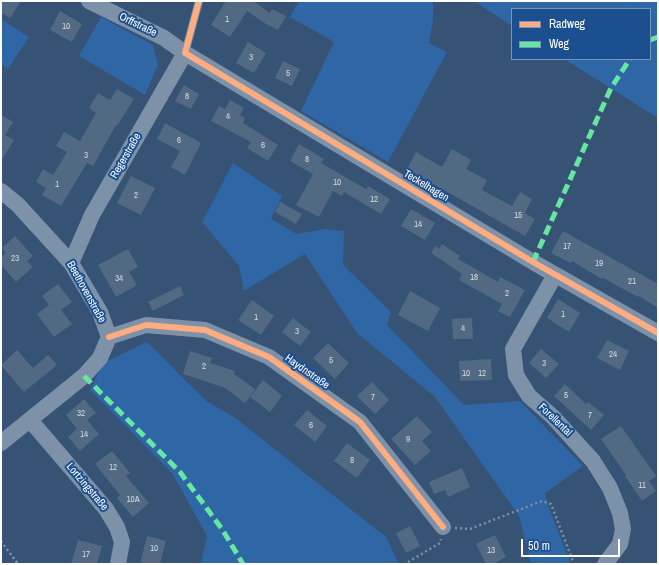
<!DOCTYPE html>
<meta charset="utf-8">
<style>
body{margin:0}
#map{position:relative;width:659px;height:565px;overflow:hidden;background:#365274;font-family:"Archivo Narrow",sans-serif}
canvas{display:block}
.frame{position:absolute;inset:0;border:2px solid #fff;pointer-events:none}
.legend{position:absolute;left:511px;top:8px;width:140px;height:52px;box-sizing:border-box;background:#1b4f8f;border:1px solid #7695bc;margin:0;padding:5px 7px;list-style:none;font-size:12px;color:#fff}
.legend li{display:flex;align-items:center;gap:8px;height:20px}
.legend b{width:20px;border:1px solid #7695bc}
.scale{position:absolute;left:521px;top:539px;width:99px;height:18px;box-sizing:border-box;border:2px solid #fff;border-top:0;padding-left:5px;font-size:12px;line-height:14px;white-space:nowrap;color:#fff;-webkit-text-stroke:3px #1b4f8f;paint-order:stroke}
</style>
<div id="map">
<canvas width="659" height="565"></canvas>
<div class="frame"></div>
<ul class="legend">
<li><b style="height:5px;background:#ffac80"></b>Radweg</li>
<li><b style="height:5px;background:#66e7a1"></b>Weg</li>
</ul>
<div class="scale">50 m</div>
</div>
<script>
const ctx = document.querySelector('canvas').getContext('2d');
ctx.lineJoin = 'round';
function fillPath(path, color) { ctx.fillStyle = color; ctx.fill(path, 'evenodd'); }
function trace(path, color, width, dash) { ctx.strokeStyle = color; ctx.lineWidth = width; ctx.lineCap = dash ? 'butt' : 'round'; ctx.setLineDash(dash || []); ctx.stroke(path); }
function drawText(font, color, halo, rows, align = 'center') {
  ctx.font = font + ' "Archivo Narrow",sans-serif'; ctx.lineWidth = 4; ctx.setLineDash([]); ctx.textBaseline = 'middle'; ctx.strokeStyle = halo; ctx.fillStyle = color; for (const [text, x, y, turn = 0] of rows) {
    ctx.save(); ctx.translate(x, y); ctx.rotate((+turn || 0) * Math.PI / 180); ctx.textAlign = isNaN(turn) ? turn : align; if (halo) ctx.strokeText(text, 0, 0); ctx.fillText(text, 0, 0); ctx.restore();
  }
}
const green = new Path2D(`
 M299 1H433V20L429 43 447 52 388 162 301 111 334 42 290 17Z
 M470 1H658V118L564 59H650V9H512V26L474 1Z
 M101 17 153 45 158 65 145 95 79 56Z
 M1 19 29 37 8 69 1 64Z
 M233 163 282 196 271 219 297 234 326 229 344 231 343 265 391 312 387 325 464 405 520 401 583 466 545 493 550 511 571 564H531L519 516 435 397 357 333 305 254 244 291 239 266 202 222Z
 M147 342 206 401 234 417 386 537 399 564H201L207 536 172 473 90 390 103 363Z`);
const building = new Path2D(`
 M1 1H21L10 18 1 12Z
 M226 1H253L270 13 272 9 286 16 278 30 266 24 247 11 230 37 211 25Z
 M60 11 82 24 72 42 50 30Z
 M248 42 266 53 254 73 236 63Z
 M283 61 300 69 292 86 275 78Z
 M184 85 199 94 191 109 175 101Z
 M117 89 134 99 117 126 116 125 93 166 87 163 61 206 42 195 46 188 36 182 43 169 53 175 67 152 56 146 64 132 80 141 96 113 89 108 98 93 110 100Z
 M230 100 244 108 240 115 245 118 243 123 278 145 268 161 247 148 251 142 211 121 219 106 225 109Z
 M1 115 13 122 5 135 14 140 1 161Z
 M165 123 201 143 185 175 171 167 180 151 157 139Z
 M299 144 324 159 321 163 366 189 368 186 390 199 381 214 344 192 342 196 333 191 319 217 296 205 313 174 290 161Z
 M452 149 471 160 466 169 487 180 482 190 512 206 520 192 532 199 525 213 535 219 525 236 407 169 416 152 442 167Z
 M131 176 155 188 141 215 117 203Z
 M280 202 302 214 296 224 275 212Z
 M411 209 435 223 425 240 401 226Z
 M563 231 658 284V308L639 296 638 297 603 278 602 279 572 261 571 263 551 253Z
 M15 236 33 256 27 261 33 267 16 282 1 265V257L6 253 2 248Z
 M442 244 460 256 458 259 498 282 500 277 525 290 510 317 498 311 502 304 459 280 462 274 431 253 435 246 439 249Z
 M128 249 138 267 129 272 137 285 116 297 98 265Z
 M58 284 72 302 61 310 72 324 54 337 37 314 49 305 42 296Z
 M180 286 184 295 153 311 148 302Z
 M410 291 440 308 428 331 398 315Z
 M558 299 580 313 569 332 547 318Z
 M252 300 274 316 261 335 238 320Z
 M293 318 311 332 300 346 282 332Z
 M472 318 473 339H453L452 319Z
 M607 340 629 351 620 370 597 358Z
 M328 343 349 363 335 379 313 358Z
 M541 349 559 364 546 378 529 363Z
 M17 350 33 368 48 355 57 365 24 392 1 365Z
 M190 351 212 358 210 363 235 371 234 374 255 389 245 403 225 388 183 374Z
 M491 359 492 380 460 381 459 361Z
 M263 380 282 396 270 412 250 397Z
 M372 382 389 400 375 414 357 396Z
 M565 384 586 404 588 402 604 415 591 430 554 396Z
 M84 399 96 413 87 420 99 434 80 451 68 437 77 429 66 415Z
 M307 410 327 426 315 442 294 425Z
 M417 416 432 432 422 441 431 451 415 465 391 439Z
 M621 426 656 476 649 481 656 491 642 501 625 476 626 475 601 439Z
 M347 443 370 460 357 478 334 461Z
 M112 451 130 473 126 476 149 503 133 517 117 498 120 495 95 464Z
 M462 468 470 487 448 497 445 490 434 494 429 482Z
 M410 526 420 546 406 553 396 533Z
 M495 535 506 557 493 564H486L476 544Z
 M147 536 166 541 160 564H140Z
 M78 540 102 546 97 564H71Z`);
const path = new Path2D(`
 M455 528 470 529 542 501 551 504 574 564
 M1 541 18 564
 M408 562 440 543 441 539`);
const lane = new Path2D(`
 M185 53 199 1`);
const street = new Path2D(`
 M89 1 164 38 185 53 533 262 658 333
 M1 191 18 205 71 263 100 312 109 337 100 358 84 376 1 443
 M71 263 92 215 185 53
 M555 275 513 349 516 375 529 396 553 417 593 461 610 488 620 513 623 529 620 544 605 564
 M109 337 146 325 205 330 269 357 360 422 443 527
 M30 420 106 509 117 527 122 542 118 564`);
const quiet = new Path2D(`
 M650 40 658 37
 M533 262 611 88 630 59
 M84 376 180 472 222 529 243 564`);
const cycleway = new Path2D(`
 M199 1 185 53 533 262 658 333
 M109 337 146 325 205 330 269 357 360 422 443 527`);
const numberNames = [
 ["1",227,20],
 ["10",66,27],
 ["3",251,58],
 ["5",288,74],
 ["8",187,97],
 ["4",228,117],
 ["6",179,141],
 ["6",263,146],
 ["3",86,156],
 ["8",307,160],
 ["10",337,183],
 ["1",57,185],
 ["2",136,196],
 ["12",374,200],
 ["15",518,216],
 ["14",418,225],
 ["17",567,247],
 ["23",15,259],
 ["19",599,264],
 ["18",474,278],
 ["34",119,279],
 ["21",632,282],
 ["2",507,294],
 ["1",563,315],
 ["1",256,318],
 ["4",463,329],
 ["3",297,332],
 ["24",613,355],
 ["5",331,361],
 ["3",544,364],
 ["2",204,367],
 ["10",466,374],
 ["12",482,374],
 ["5",566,396],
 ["7",373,398],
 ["32",81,414],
 ["7",590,416],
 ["6",311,426],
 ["14",84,435],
 ["9",408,440],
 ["8",352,461],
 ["12",113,468],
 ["11",642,486],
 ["10A",133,500],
 ["10",154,549],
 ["13",491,551],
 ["17",86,555]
];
const streetNames = [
 ["Orffstraße",138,25,26],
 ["Regerstraße",126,156,-60],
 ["Teckelhagen",426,186,31],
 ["Beethovenstraße",86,292,61],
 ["Haydnstraße",307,372,35],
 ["Forellental",555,420,44],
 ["Lortzingstraße",87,487,50]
];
fillPath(green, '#2f66a5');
fillPath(building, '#526984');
trace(path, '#7d92a8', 2.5, [2, 3]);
trace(lane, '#7d92a8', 8);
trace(street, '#7d92a8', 16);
trace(quiet, '#66e7a1', 5, [10, 5]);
trace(cycleway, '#ffac80', 6);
drawText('9px', '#d4dae0', null, numberNames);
drawText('11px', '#fff', '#1b4f8f', streetNames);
</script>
